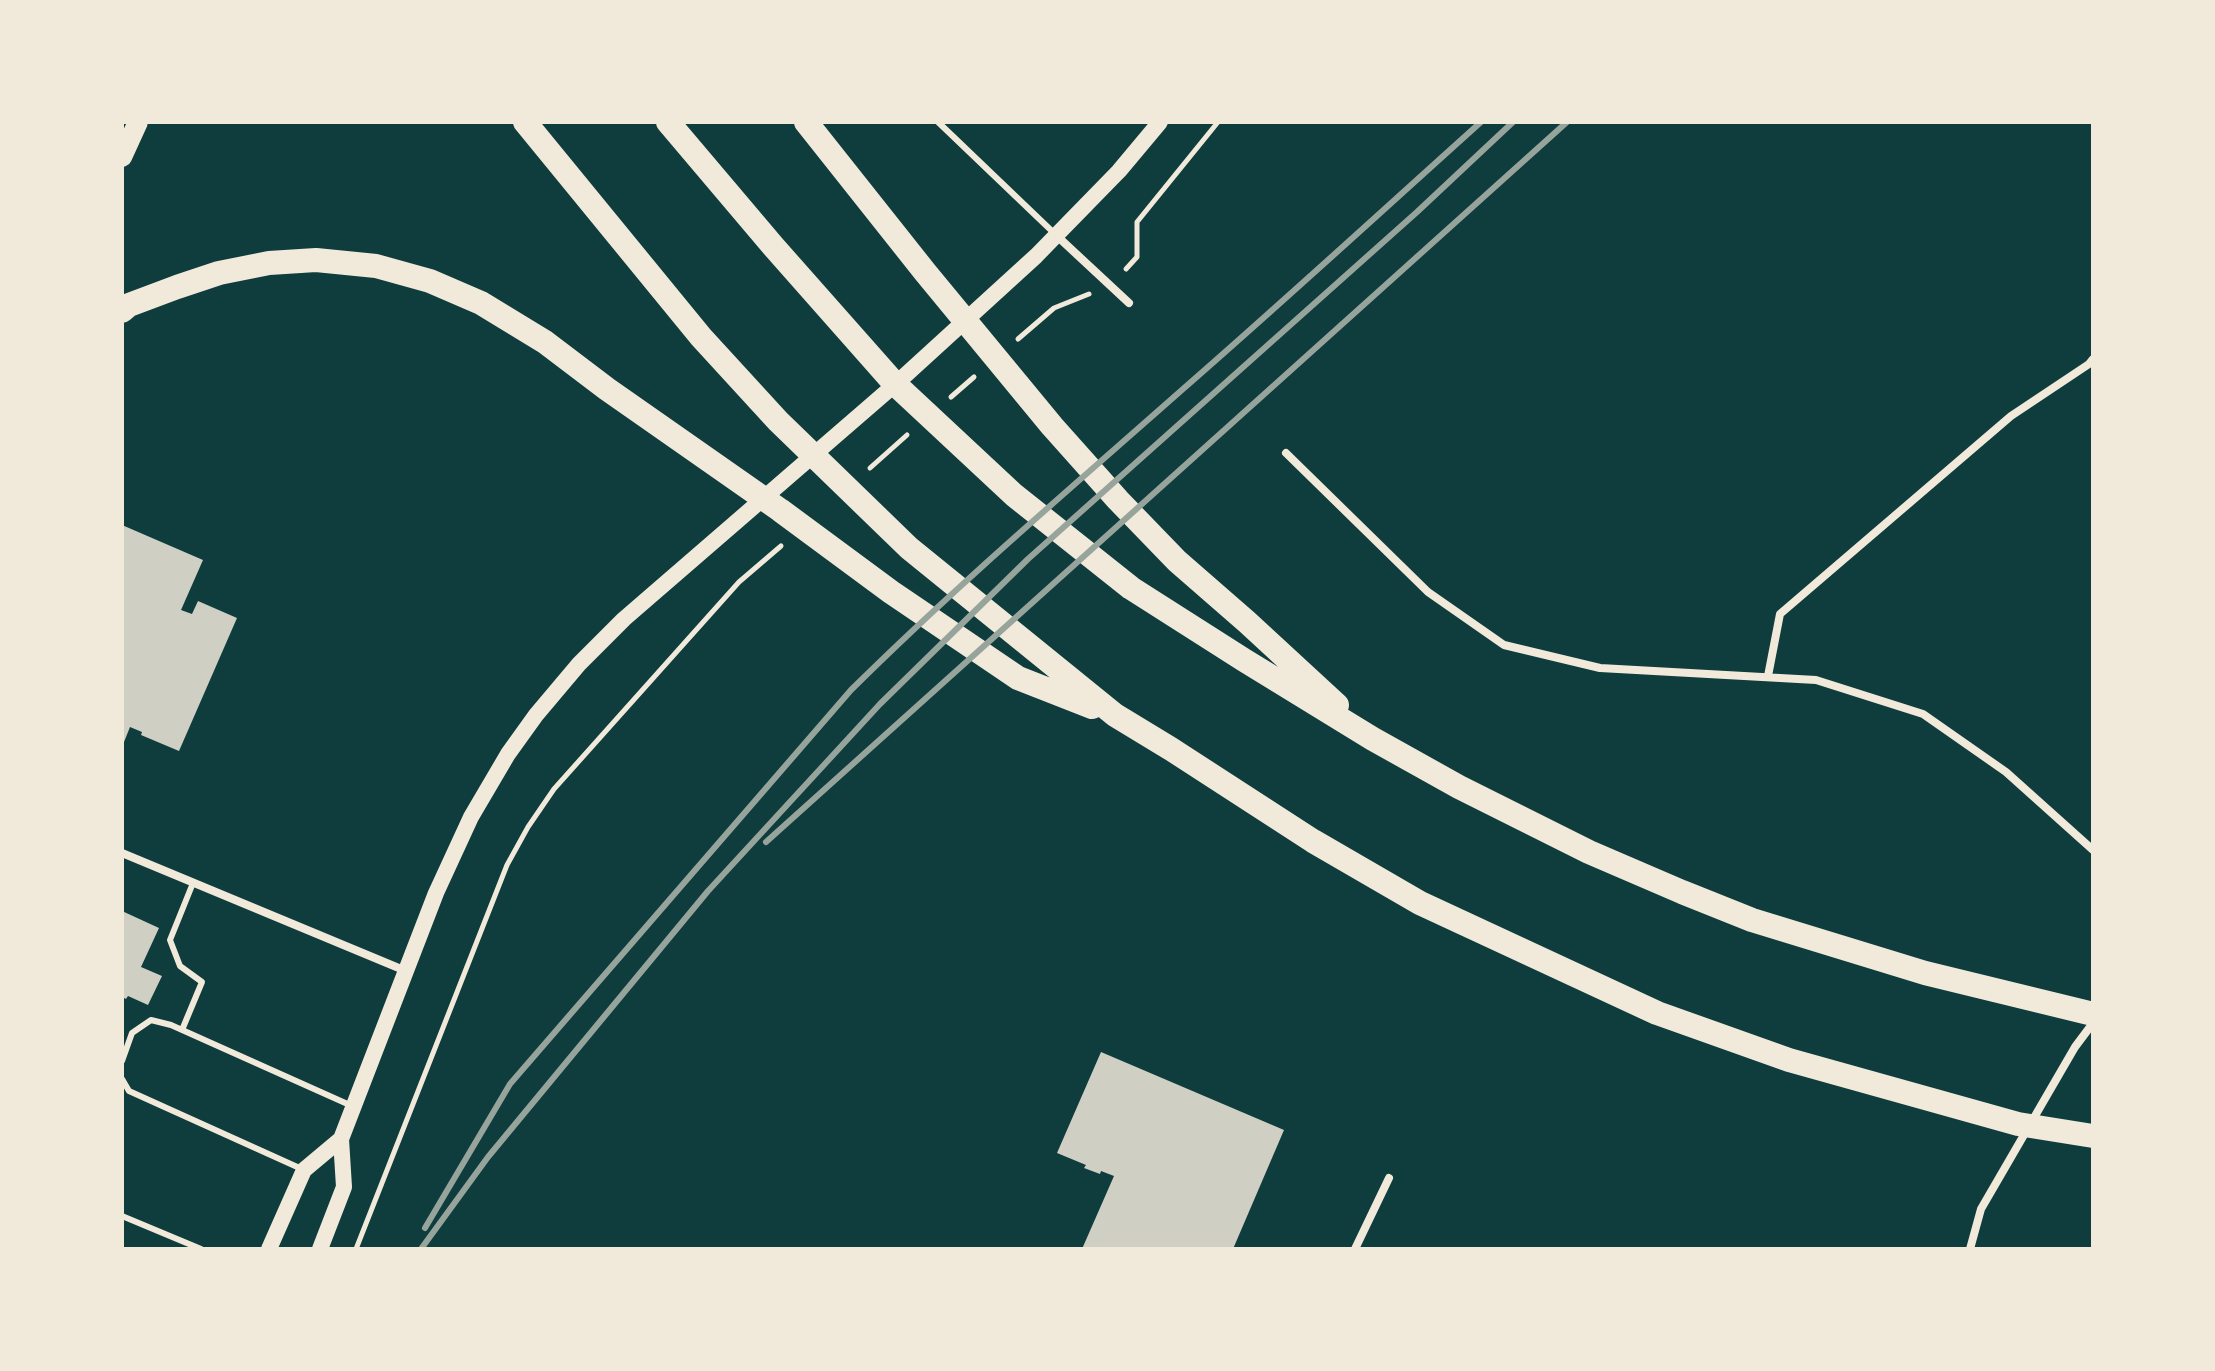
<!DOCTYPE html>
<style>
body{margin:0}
#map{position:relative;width:2215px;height:1371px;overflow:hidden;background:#0f3d3e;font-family:"Fira Sans",sans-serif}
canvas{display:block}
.frame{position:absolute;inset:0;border:124px solid #f1e9da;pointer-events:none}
</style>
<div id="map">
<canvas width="2215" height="1371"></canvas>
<div class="frame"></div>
</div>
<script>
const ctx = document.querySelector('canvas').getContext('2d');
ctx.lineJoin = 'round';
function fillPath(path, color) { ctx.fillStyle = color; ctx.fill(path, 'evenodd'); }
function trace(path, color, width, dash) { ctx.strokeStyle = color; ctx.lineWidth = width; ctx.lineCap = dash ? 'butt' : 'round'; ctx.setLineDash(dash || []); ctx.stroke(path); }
const building = new Path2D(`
 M122 525 203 560 181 610 192 614 198 601 237 618 179 751 141 735 142 732 130 727 122 747Z
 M122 911 159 928 141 967 162 976 148 1005 128 996 126 999 122 997Z
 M1101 1052 1284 1130 1233 1249H1082L1114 1176 1101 1171 1100 1174 1084 1168 1086 1165 1057 1153Z`);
const path = new Path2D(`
 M1126 269 1137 257V222L1218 122
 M1018 339 1054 308 1089 294
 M951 397 974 377
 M870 468 907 435
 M356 1249 507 865 528 827 554 789 739 582 781 546`);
const service = new Path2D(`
 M938 122 1055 234
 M182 1030 202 982 180 966 170 940 193 883
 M122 1061 132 1033 151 1020 171 1025 352 1106
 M122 1079 129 1091 304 1170
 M122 1216 201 1249`);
const minor = new Path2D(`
 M1057 236 1129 303
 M1286 453 1428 592 1504 645 1600 668 1816 680 1923 714 2006 772 2093 850
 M1768 676 1780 614 2011 416 2089 364 2093 359
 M122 853 406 971
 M1355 1249 1389 1178
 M1970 1249 1981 1209 2075 1047 2093 1023`);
const secondary = new Path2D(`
 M269 1249 304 1170 341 1139
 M320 1249 344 1187 341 1139 436 893 471 817 508 754 536 715 579 664 624 619 899 381 1036 256 1119 171 1160 122`);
const primary = new Path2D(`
 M122 157 138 122`);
const motorway = new Path2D(`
 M525 122 701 337 778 421 909 548 1115 715 1171 749 1313 841 1420 903 1657 1013 1789 1060 2018 1124 2093 1136
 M668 122 773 246 895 384 1014 495 1131 588 1244 660 1373 739 1459 787 1589 852 1682 892 1752 920 1925 973 2093 1014
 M806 122 925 272 1052 426 1118 500 1177 561 1247 622 1337 705
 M122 311 129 305 177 287 219 273 269 263 316 260 376 266 430 281 481 303 545 342 607 389 780 510 891 592 1018 678 1092 707`);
const rail = new Path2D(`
 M766 842 1567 122
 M425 1228 510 1084 851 690C957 585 1071 488 1183 389 1284 301 1382 211 1481 122
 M421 1249 488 1157 708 891 880 704 1028 559 1417 212 1513 122`);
fillPath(building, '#cfcfc3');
trace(path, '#f1e9da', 5);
trace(service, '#f1e9da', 6);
trace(minor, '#f1e9da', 8);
trace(secondary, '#f1e9da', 16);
trace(primary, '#f1e9da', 20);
trace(motorway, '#f1e9da', 24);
trace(rail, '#97a49c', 6);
</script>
